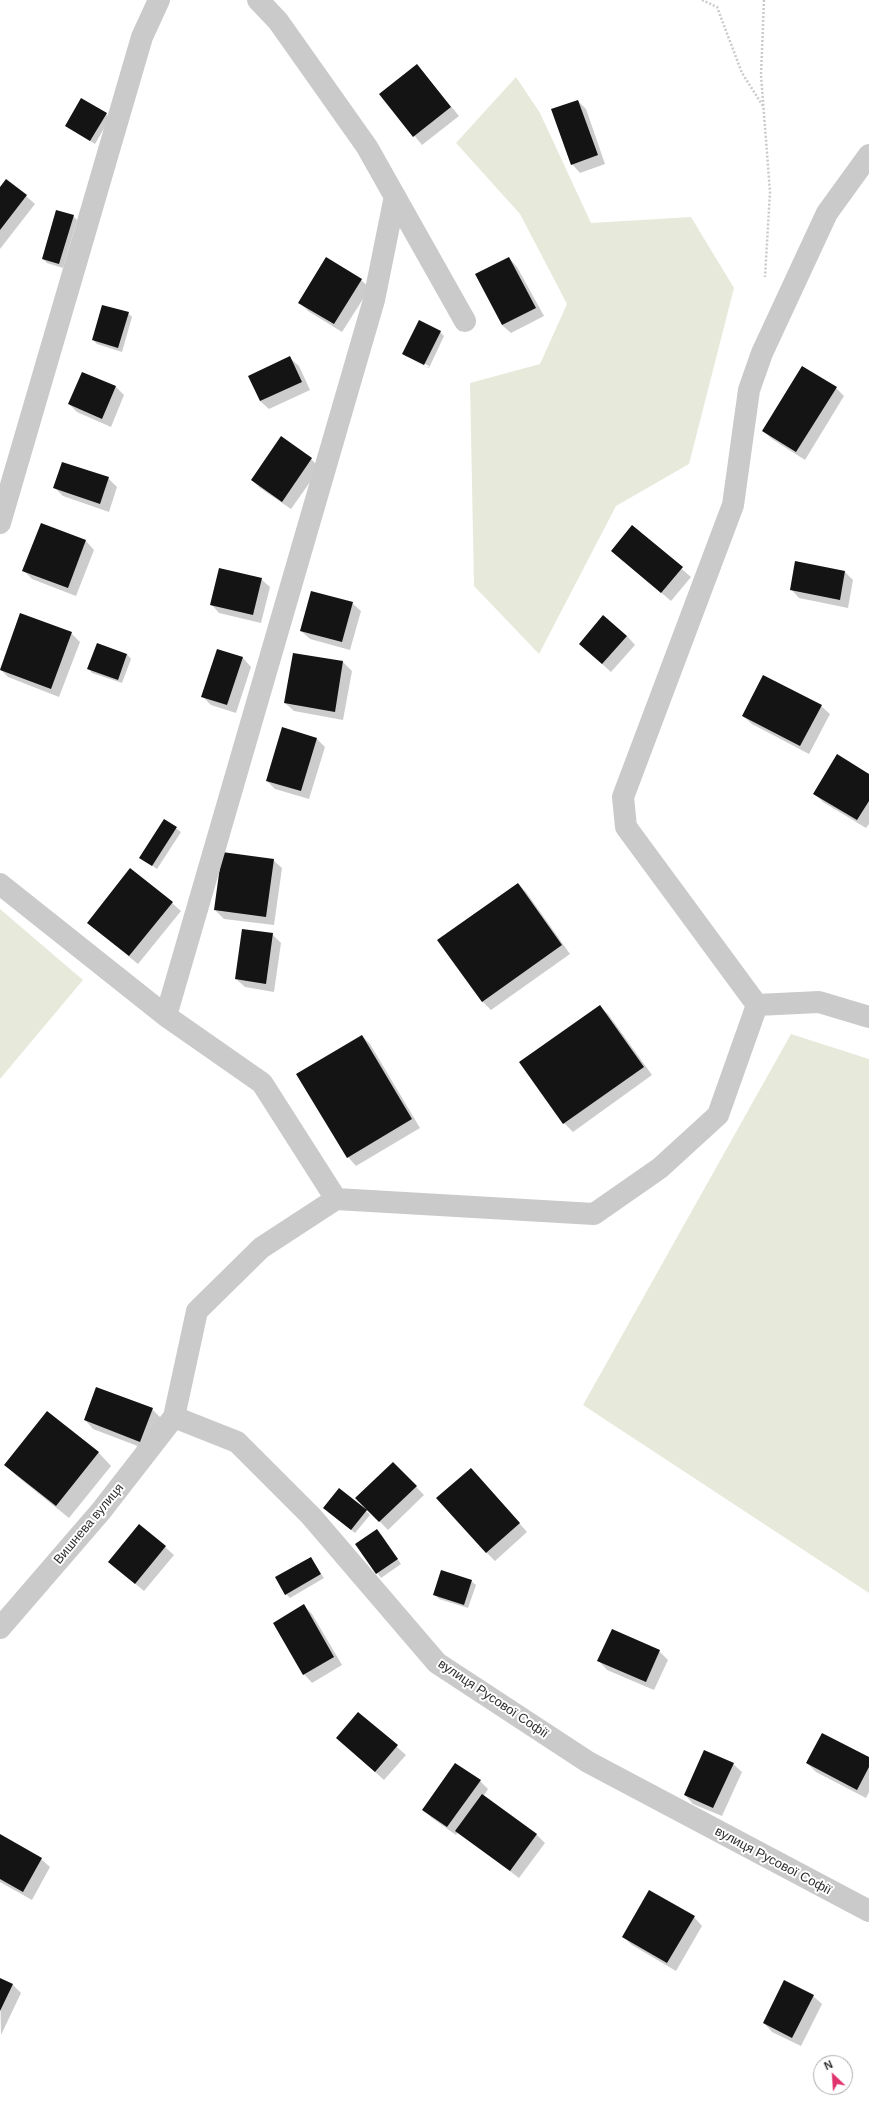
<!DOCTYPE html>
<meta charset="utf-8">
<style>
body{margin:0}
#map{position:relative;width:869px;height:2111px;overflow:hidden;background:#fff;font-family:Arial,sans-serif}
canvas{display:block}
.north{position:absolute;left:813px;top:2055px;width:40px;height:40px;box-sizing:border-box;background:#fff;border:1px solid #ababab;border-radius:50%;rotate:335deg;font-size:11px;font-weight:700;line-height:16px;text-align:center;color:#2d2d2d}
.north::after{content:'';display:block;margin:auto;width:14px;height:18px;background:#e0336d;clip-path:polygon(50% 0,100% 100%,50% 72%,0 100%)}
</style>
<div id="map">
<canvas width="869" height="2111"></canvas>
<div class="north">N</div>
</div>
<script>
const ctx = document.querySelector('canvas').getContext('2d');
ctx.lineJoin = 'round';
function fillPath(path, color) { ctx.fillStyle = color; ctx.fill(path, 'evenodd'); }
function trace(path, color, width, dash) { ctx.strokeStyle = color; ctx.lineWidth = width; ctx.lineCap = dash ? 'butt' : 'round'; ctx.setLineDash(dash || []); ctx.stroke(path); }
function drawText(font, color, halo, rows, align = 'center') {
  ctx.font = font + ' Arial,sans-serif'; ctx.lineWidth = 4; ctx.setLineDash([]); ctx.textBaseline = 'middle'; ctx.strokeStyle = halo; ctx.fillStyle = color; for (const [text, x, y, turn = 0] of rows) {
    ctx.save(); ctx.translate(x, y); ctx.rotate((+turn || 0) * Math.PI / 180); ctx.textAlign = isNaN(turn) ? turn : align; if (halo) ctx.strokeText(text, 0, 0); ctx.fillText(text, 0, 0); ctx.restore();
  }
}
const green = new Path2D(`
 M516 77 540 113 591 223 691 217 734 288 689 464 616 506 539 654 474 586 470 383 540 364 567 304 520 214 456 143Z
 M0 909 83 980 0 1079Z
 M791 1034 869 1059V1593L583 1405Z`);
const shadow = new Path2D(`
 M417 65 459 116 422 145 380 94Z
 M578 101 586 109 605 164 580 173 572 164Z
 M106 114 110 118 95 144 66 126Z
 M0 189 26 196 35 204 0 249Z
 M73 216 77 220 63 268 47 263 43 259Z
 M509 258 517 267 544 316 511 333 502 325Z
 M361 280 370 288 342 332 308 311 300 303Z
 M128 313 132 317 122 352 97 344 93 340Z
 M440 332 444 336 429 368 407 358 428 368 429 366 407 355V357L403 354Z
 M290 358 299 366 310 390 269 409 260 401Z
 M82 373 116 387 124 395 111 427 77 412 69 404Z
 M836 388 844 396 805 460 772 439 763 431Z
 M281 438 311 459 320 468 291 509 260 488 252 480Z
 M108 478 117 487 109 512 63 496 55 488Z
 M42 524 86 541 94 550 76 596 32 579 24 571Z
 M633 527 691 577 671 601 612 551Z
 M845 572 853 580 848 608 799 598 791 589Z
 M261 579 270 587 261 623 219 613 211 604Z
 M352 603 361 611 350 650 310 639 301 631Z
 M20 614 71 633 80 642 59 697 8 677 0 669Z
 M627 636 635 645 611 672 580 644Z
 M218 650 243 658 251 667 236 713 211 705 202 696Z
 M127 654 131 659 122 683 92 673 88 668Z
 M294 654 343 662 352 671 343 720 294 711 285 703Z
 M821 706 830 714 809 754 752 724 743 716Z
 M316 738 325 747 309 799 275 789 267 781Z
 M869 775V824L866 828 823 802 814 793Z
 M164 820 181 832 157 869 140 857Z
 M223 853 273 860 282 868 274 925 224 919 215 910Z
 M518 884 526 892 570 954 491 1010 482 1001Z
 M172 903 181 911 138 964 88 923Z
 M272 934 281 943 274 992 245 987 236 979Z
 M599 1006 608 1014 652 1075 573 1132 564 1123 520 1062Z
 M362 1036 370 1044 420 1128 356 1166 348 1157Z
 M152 1409 161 1418 148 1450 93 1429 85 1420Z
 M48 1412 99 1453 111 1466 69 1518 18 1477 5 1465Z
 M393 1463 424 1495 388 1530 357 1498Z
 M479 1477 527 1532 495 1561 486 1552Z
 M366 1511 370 1515 355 1533 328 1512Z
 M381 1534 401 1564 381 1578 356 1544Z
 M165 1547 174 1555 144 1591 109 1562Z
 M310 1558 324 1578 290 1598 286 1594Z
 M471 1581 476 1585 468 1608 439 1599 435 1595Z
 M304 1606 312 1614 342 1665 312 1683 304 1674Z
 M659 1651 668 1660 654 1690 607 1670 599 1661Z
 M358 1713 406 1755 384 1780 337 1738Z
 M869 1758V1792L866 1798 816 1772 807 1763Z
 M733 1764 742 1772 722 1816 693 1804 685 1795Z
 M480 1781 488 1789 483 1797 536 1834 545 1843 519 1878 458 1832 456 1835 432 1818 423 1810Z
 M0 1836 41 1859 50 1867 32 1900 0 1882Z
 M694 1917 702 1926 676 1971 632 1945 623 1937Z
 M0 1979 13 1985 21 1993 1 2035Z
 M813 1996 822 2004 801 2046 772 2032 764 2023Z`);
const building = new Path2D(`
 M417 64 451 107 413 137 379 94Z
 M81 98 107 113 90 141 65 126Z
 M578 100 598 155 571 165 551 109Z
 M6 179 27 195 0 230V187Z
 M56 210 74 215 59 264 42 259Z
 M326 257 362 279 334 324 298 303Z
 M509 257 536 308 502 325 475 274Z
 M102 305 129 312 118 348 92 340Z
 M419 320 441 331 424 365 402 354Z
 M290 356 302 382 260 401 248 376Z
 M802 366 837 387 796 452 762 431Z
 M82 372 116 386 102 419 68 404Z
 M281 436 312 458 282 502 251 480Z
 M62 462 109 477 100 504 53 488Z
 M41 523 86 540 68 588 22 571Z
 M632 525 683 567 661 593 611 551Z
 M795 561 845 571 840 600 790 590Z
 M219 568 262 578 253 615 210 605Z
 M311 591 353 602 342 642 300 631Z
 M20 613 72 632 51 689 0 670Z
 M603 615 627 636 602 664 579 644Z
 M97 643 127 654 118 680 87 669Z
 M217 649 243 657 227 705 201 697Z
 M293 653 343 661 335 712 284 703Z
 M763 675 822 705 800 746 742 716Z
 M282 727 317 738 301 791 266 781Z
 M837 754 869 774V801L857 820 813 794Z
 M164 819 177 827 152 866 139 858Z
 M222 852 274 859 266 917 214 910Z
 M130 868 173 902 129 956 87 923Z
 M518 883 562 945 482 1002 437 940Z
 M242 929 273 933 266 984 235 979Z
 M600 1005 644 1067 563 1124 519 1062Z
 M362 1035 412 1119 347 1158 296 1074Z
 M96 1387 153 1408 140 1442 84 1420Z
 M47 1411 99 1452 56 1506 4 1465Z
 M393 1462 417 1486 379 1522 355 1498Z
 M471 1468 520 1523 486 1553 436 1498Z
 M339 1488 367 1510 351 1530 323 1508Z
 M139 1524 166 1546 135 1584 108 1562Z
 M377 1529 398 1559 376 1574 355 1544Z
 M311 1557 321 1574 285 1595 275 1577Z
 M441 1570 472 1580 464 1605 433 1595Z
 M304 1604 334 1657 303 1675 273 1623Z
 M612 1629 660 1650 646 1682 597 1661Z
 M358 1712 398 1745 375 1772 336 1738Z
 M822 1733 869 1757V1767L857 1790 806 1763Z
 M704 1750 734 1763 713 1808 684 1795Z
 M455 1763 481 1780 447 1827 422 1810Z
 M482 1794 537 1834 510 1871 455 1831Z
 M0 1834 42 1858 23 1892 0 1879Z
 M649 1890 695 1916 667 1963 622 1937Z
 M0 1978 13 1984 0 2011Z
 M784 1980 814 1995 792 2038 763 2023Z`);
const path = new Path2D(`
 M702 0 717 7 742 73 763 106
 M764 0 761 75 770 192 765 277`);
const minor = new Path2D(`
 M258 0 278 21 367 147 465 321
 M869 155 827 213 762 353 749 390 733 505 623 797 626 827 757 1005 819 1002 869 1017
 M0 523 142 37 159 0
 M0 884 166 1016 262 1083 336 1199 261 1248 197 1311 174 1417 101 1511 0 1628
 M166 1016 374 300 395 196
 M336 1199 594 1214 660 1168 718 1115 757 1005
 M174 1417 237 1442 311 1516 437 1663 588 1762 869 1911`);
const streetNames = [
 ["Вишнева вулиця",89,1524,-50],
 ["вулиця Русової Софії",493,1699,34],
 ["вулиця Русової Софії",773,1861,28]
];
fillPath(green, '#e7eadb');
fillPath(shadow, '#0003');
fillPath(building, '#141414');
trace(path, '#cacaca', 2.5, [2, 2]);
trace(minor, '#cacaca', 22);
drawText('13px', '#2d2d2d', '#fff', streetNames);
</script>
